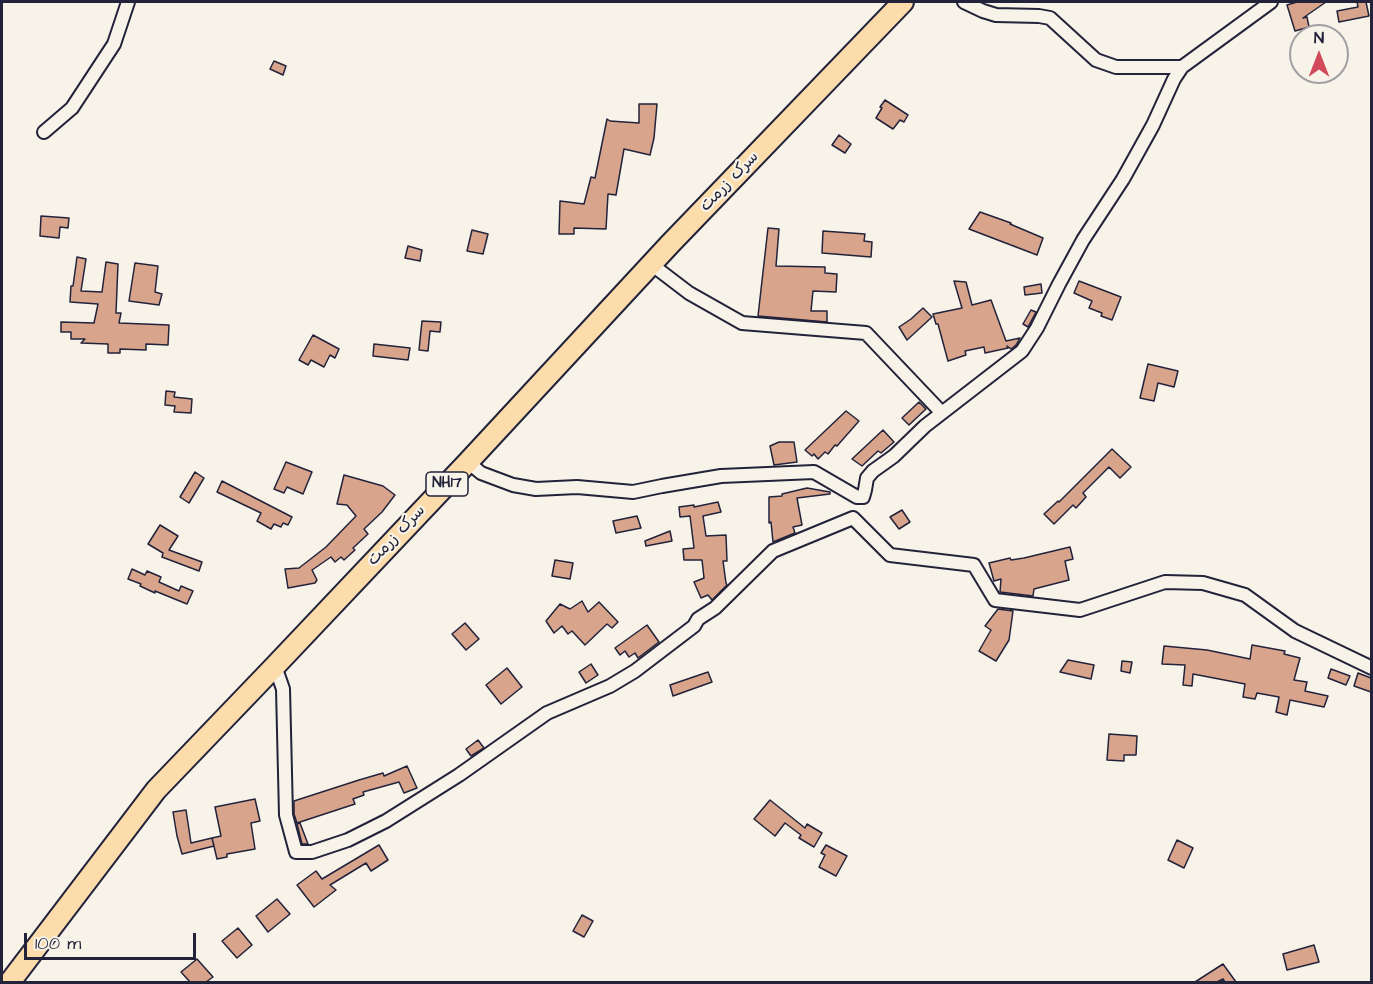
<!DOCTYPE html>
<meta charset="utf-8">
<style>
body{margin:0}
#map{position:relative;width:1373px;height:984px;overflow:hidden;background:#f7f3e8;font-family:"Architects Daughter",sans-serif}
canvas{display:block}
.frame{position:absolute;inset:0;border:3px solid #22223b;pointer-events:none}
.north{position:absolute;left:1289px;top:24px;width:60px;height:60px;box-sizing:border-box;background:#f7f3e8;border:2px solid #a29fa3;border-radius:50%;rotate:0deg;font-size:16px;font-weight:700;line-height:24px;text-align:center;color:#22223b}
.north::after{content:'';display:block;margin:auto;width:21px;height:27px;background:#d1495b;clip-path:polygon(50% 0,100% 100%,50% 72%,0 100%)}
.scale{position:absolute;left:24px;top:933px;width:172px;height:27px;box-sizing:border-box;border:3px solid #22223b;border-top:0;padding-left:8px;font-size:18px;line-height:21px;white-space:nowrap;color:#22223b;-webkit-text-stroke:4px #f7f3e8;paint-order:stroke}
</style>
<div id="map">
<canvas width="1373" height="984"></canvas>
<div class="frame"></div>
<div class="north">N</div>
<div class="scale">100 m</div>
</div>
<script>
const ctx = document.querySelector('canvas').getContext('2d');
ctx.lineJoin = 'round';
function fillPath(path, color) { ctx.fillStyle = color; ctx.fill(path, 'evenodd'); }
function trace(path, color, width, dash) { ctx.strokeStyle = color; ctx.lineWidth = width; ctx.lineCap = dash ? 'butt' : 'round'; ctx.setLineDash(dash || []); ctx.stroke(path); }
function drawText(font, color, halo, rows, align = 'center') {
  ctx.font = font + ' "Architects Daughter","Playpen Sans Arabic",sans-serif'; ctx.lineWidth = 4.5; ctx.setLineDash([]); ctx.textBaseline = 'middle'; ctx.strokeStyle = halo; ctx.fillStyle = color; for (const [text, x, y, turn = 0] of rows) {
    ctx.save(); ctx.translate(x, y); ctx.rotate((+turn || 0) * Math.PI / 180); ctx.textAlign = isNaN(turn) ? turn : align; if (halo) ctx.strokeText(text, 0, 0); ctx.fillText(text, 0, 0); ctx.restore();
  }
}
const building = new Path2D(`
 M1297 2H1326L1303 18 1307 17 1309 27 1295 31 1287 5Z
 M1357 2H1366L1369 16 1339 22 1337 11 1358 7Z
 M274 61 286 66 283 75 270 69Z
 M885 100 908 115 904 122 900 120 893 129 876 118 882 108 880 107Z
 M639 104H657L654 138 650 155 624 149 616 195 608 194 606 229 574 228V234H559L560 201 584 204 591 177 595 178 607 119 610 121 639 123Z
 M839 135 851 144 845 153 832 145Z
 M980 212 1011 223 1010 224 1043 238 1037 255 969 229Z
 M41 216 69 218 68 228 60 227 59 238 40 236Z
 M768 228 779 229 776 266 825 267V273L837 274 836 292 813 291 811 311H827V322L758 316Z
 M472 230 488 234 483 254 467 251Z
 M823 231 865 234 864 241 872 242 871 257 822 253Z
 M408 246 422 250 420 261 405 258Z
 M77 257 86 259 81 291 102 292 106 262 118 264 116 313H121L119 323 169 325 168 345 146 344V350L120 349V353H108V344L81 343 85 339H71V332H61V322L94 323 98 304 70 302 71 286H73Z
 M135 263 158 266 155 292 162 294 159 305 129 301Z
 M954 281 966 282 972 305 991 300 1006 341 1020 338 1016 345 1011 349 1007 346 1008 348 985 353 984 347 965 351 966 355 948 361 938 324H936L933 314 962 308Z
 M1079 281 1121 297 1112 320 1101 316 1102 313 1089 308 1092 301 1074 293Z
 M1041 284 1042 293 1025 295 1024 287Z
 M923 308 932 317 907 340 899 327 911 319Z
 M1031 310 1036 312 1028 327 1023 324Z
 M422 321 441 322 440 332 430 331 428 351 419 350Z
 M313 335 339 349 335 358 330 355 324 367 311 360 308 365 299 360Z
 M374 344 410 348 408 360 373 356Z
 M1148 364 1178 371 1174 387 1158 383 1154 401 1140 398Z
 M166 391 175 392 174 397 192 399 191 413 174 412 175 406 165 405Z
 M919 402 926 409 909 425 902 418Z
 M846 411 859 421 837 446 835 445 828 454 825 452 818 459 814 454 812 456 805 450Z
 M883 430 894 442 881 453 878 451 862 466 852 459Z
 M779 442H794L797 462 774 465 770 446Z
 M1112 449 1131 467 1120 478 1109 467 1083 493 1086 497 1076 508 1073 505 1054 524 1044 514 1058 501 1059 502Z
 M286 462 312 472 303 494 287 487 284 493 274 489Z
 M195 472 204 478 189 503 180 497Z
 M344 475 383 486 395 495 382 512 364 529 368 534 353 548 355 550 344 560 341 557 335 562 331 557 312 570 317 580 315 583 288 588 285 569 299 568 326 547 356 516 347 505 337 504Z
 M222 481 292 517 288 525 283 523 281 527 274 524 271 529 257 521 261 513 217 492Z
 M807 488 830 492V494L797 498 802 525 793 527 795 533 773 542 771 522 769 523V497L782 496V494Z
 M718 502 721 512 703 516 706 536 726 535 727 561H723L726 583 727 585 712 600 708 595 701 598 694 582 704 578 702 560H684L683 549 694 548 690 516 680 517 679 507 694 505V507Z
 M902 510 910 522 899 529 890 517Z
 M637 516 641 528 616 533 613 521Z
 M160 525 178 536 169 550 202 562 199 571 162 557 163 553 148 544Z
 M670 531 672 541 646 546 645 541Z
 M1070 547 1073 559 1065 561 1069 580 1034 589 1033 596 1000 592 1001 579 994 581 989 563 1010 558 1011 560 1024 558Z
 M555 560 573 563 570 579 552 576Z
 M132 569 145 575 147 571 161 577 159 582 179 591 181 586 193 591 187 604 155 591V593L140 586 141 584 128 579Z
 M582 601 588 612 599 602 618 622 612 628 607 624 585 645 572 631 568 634 562 626 554 633 546 621 560 604 570 609Z
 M998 609 1013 611 1009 640 996 661 979 651 991 630 985 626Z
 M465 623 479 639 466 650 452 634Z
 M647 625 659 642 638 658 635 653 629 657 625 651 620 655 615 648Z
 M1252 645 1285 651 1284 654 1300 658 1294 680 1307 682 1305 691 1328 696 1324 707 1290 700 1287 715 1276 712 1279 697 1257 693 1255 699 1243 697 1245 684 1193 674 1192 686 1183 685 1185 665 1162 664 1164 646 1207 650 1250 659Z
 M1068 660 1094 665 1091 679 1060 672Z
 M1122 661 1132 662 1130 673 1121 671Z
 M591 664 598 675 586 683 579 672Z
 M507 668 522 687 501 704 486 685Z
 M1331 669 1350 676 1346 685 1328 678Z
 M708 672 712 682 673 696 670 685Z
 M1358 673 1371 678V692L1354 686Z
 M1109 734 1137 736 1136 755H1124V761L1107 760Z
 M478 740 484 748 471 756 466 749Z
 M407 766 417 788 404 793 399 782 363 792 364 795 353 799 355 804 297 823 294 814V801L359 780 383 773 384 776Z
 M255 799 260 821 251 823 255 849 227 854V857L217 859 212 838 221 836 215 807Z
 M770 800 805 828 807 824 822 833 814 847 799 838 801 835 785 823 775 836 754 819Z
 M186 810 191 843 212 838 214 846 182 854 177 836 173 812Z
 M300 823 308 844H302L297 824Z
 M1177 840 1193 848 1184 868 1168 860Z
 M379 845 388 860 371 871 366 863 330 885 336 890 314 907 297 885 316 871 322 879Z
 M826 845 847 856 836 876 819 867 825 855 821 853Z
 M277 899 290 914 268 932 256 916Z
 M582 915 593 921 584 937 573 931Z
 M238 928 252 945 237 958 222 941Z
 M1314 945 1319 962 1287 970 1283 954Z
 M197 959 213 977 206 982H190L181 972Z
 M1223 964 1236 982H1225L1223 979 1217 982H1195Z`);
const minor = new Path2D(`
 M964 2 983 11 996 15 1039 16 1050 18 1096 60 1116 67H1182
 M44 132 72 108 114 44 128 2
 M651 264 689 293 742 323 866 333 942 413
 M468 462 481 473 513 485 536 489 577 487 633 492 662 486 721 476 814 472 857 497H863L865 490 867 478 873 471 894 456 925 426 1022 351 1037 328 1059 284 1083 240 1123 179 1153 125 1174 79 1182 67 1271 2
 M853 518 890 555 974 565 995 600 1080 610 1165 582 1203 583 1245 595 1295 631 1372 668
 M275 666 283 689 286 815 296 852H312L348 840 386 821 459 775 547 713 610 686 635 671 694 626 698 619 715 608 773 551 853 518`);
const trunk = new Path2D(`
 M10 982 156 790 275 666 468 462 670 244 903 2`);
const shields = [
 [447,484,42]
];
const shieldNames = [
 ["NH17",447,484]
];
const streetNames = [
 ["سرک زرمت",730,182,-46],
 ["سرک زرمت",397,536,-47]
];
fillPath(building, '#d8a58c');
trace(building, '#22223b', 1.5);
trace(minor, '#22223b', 16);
trace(trunk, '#22223b', 24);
trace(minor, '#f7f3e8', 12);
trace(trunk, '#fddcac', 20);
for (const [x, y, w] of shields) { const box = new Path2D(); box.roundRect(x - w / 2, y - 12, w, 24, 4.5); ctx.fillStyle = '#f7f3e8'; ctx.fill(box); trace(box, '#22223b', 1.5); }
drawText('bold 15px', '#22223b', null, shieldNames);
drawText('16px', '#22223b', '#f7f3e8', streetNames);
</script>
